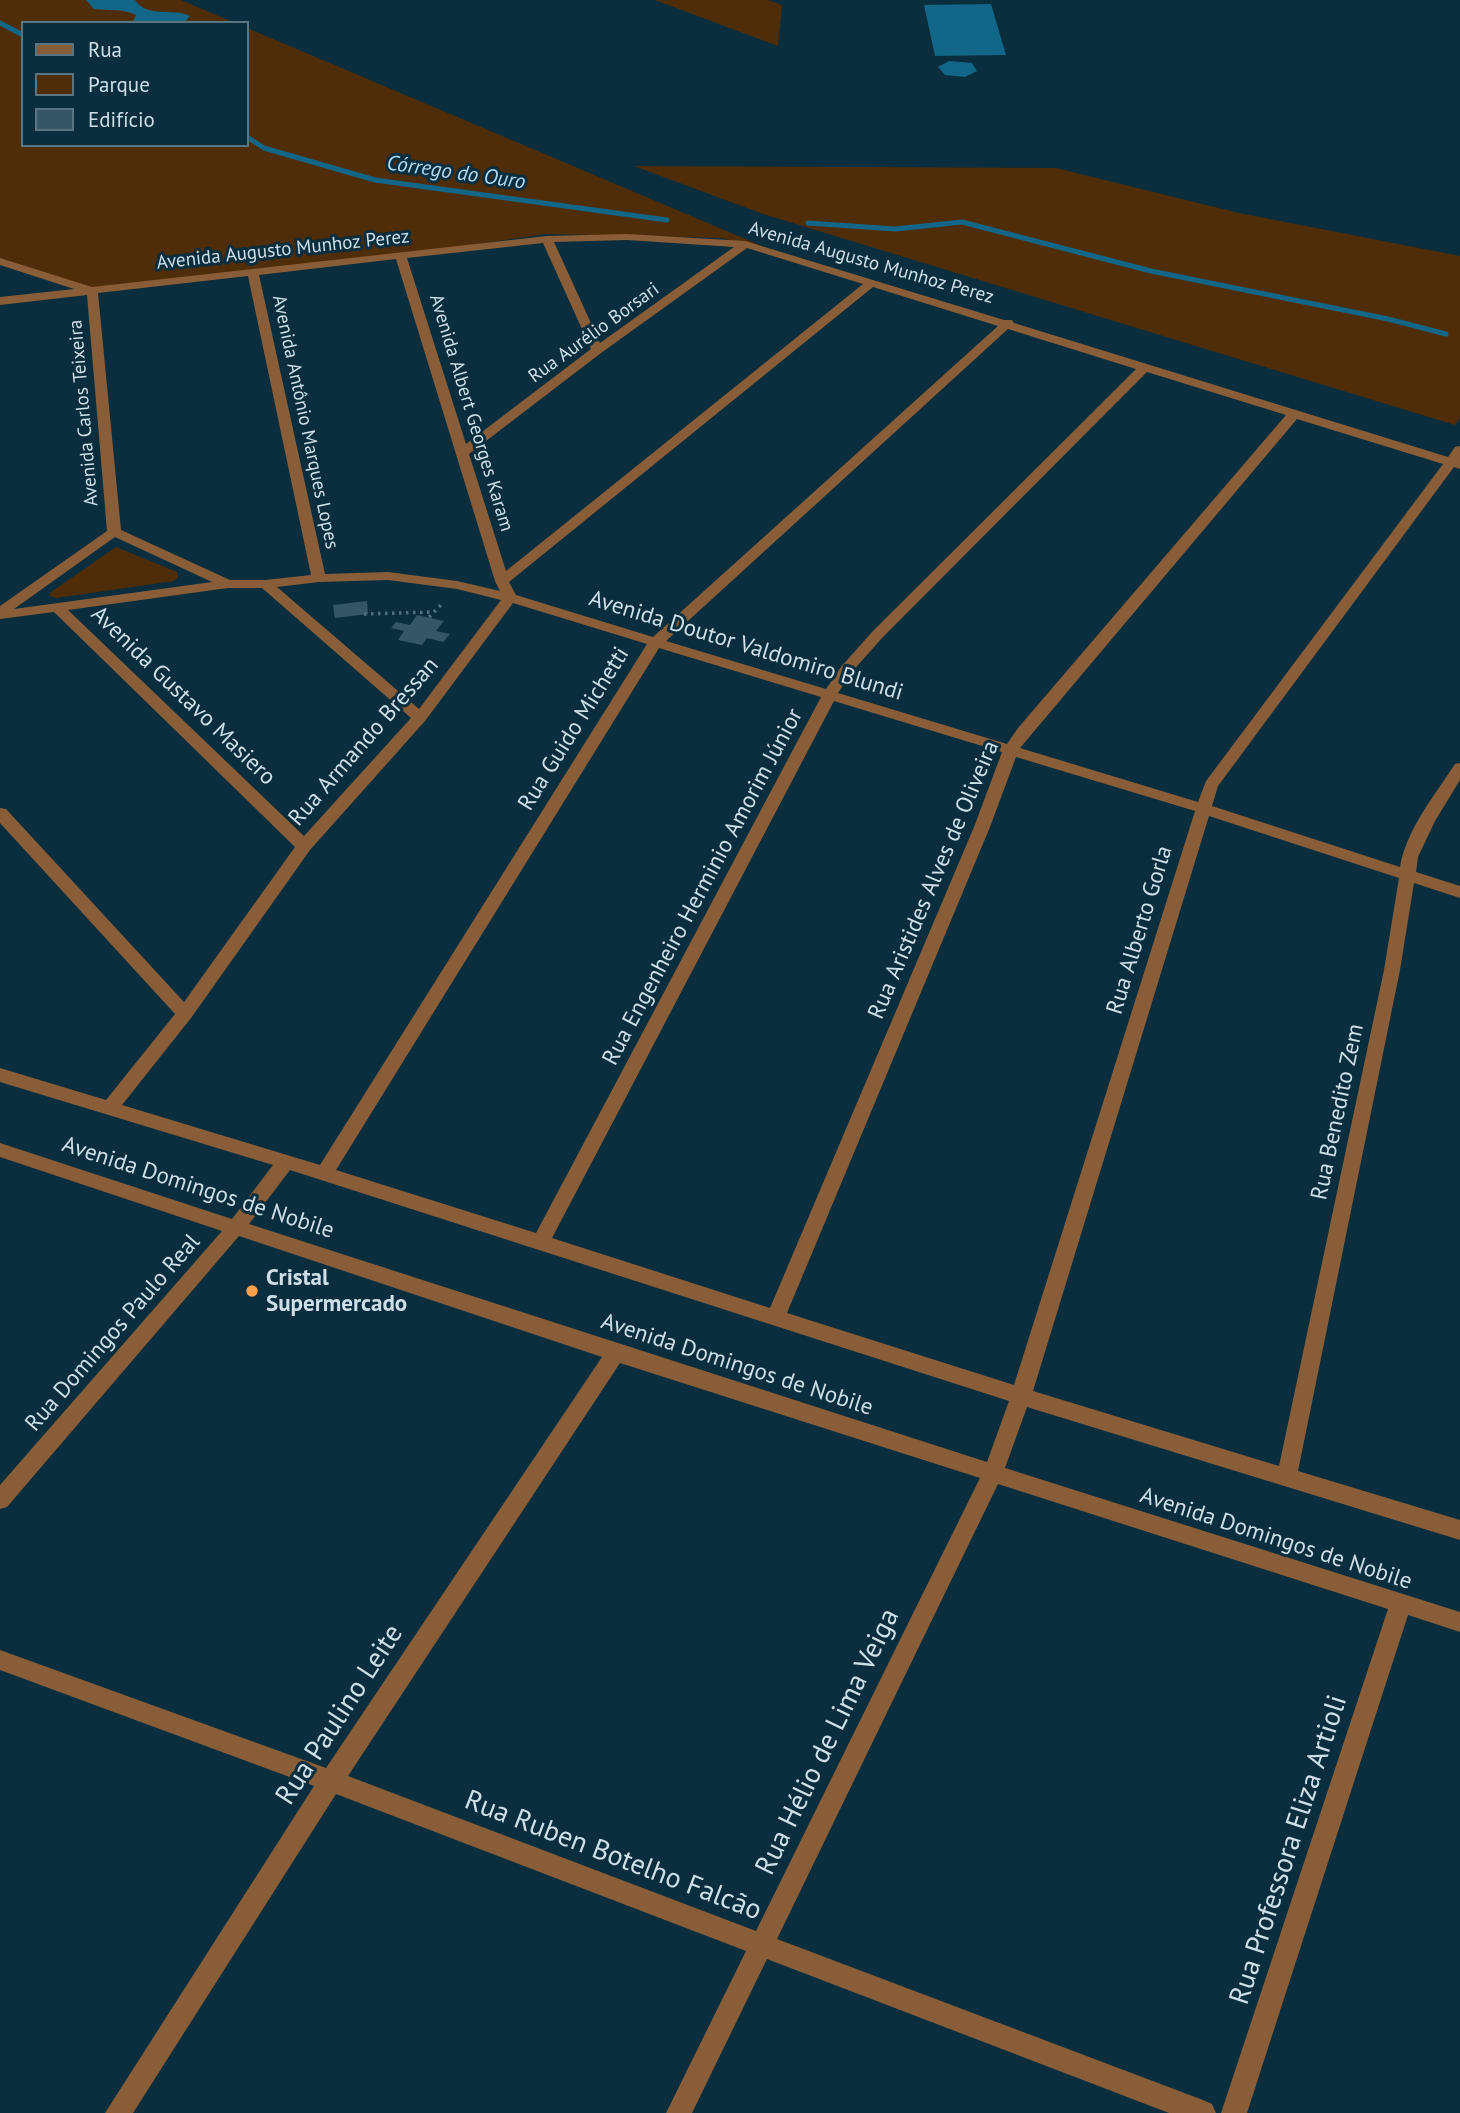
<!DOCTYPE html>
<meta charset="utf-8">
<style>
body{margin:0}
#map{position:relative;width:1460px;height:2113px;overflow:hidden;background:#0a2e3d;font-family:"PT Sans",sans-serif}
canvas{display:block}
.legend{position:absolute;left:21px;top:21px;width:228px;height:126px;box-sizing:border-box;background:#0a2e3d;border:2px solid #587582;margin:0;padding:9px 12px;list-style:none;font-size:21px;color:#cddfe9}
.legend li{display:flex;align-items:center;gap:14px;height:35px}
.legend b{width:35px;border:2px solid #587582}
</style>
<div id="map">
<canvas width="1460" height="2113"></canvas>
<ul class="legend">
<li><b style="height:9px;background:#885d37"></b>Rua</li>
<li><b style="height:19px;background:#502d09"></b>Parque</li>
<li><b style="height:19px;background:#345666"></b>Edifício</li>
</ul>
</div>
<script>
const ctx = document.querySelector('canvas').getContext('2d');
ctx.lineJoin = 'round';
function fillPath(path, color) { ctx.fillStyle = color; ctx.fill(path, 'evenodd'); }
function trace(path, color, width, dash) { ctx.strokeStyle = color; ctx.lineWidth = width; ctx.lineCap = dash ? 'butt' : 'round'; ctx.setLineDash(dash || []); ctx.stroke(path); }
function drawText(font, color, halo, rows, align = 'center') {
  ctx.font = font + ' "PT Sans",sans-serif'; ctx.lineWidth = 6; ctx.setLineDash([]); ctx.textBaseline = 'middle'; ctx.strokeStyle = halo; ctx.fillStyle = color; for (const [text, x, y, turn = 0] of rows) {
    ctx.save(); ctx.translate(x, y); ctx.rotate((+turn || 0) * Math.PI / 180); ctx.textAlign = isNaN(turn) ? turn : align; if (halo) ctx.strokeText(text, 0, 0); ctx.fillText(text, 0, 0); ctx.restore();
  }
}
const green = new Path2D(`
 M0 0H181L235 23H23V145H247V28L769 249 721 238 545 234 399 256 93 290 0 258Z
 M655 0H768L782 5 778 46Z
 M634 166 1056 168 1239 213 1460 256V418L1455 425 763 214Z
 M116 547 177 572 178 577 174 581 56 598 49 596 51 592Z`);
const water = new Path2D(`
 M86 0H135C148 19 172 7 190 16L184 23H132L136 15C121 8 110 11 94 9Z
 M991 4 1006 55 935 56 924 5Z
 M949 61 972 63 977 71 965 77 945 75 938 67Z`);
const stream = new Path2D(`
 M0 23 23 35
 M247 137 264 148 375 180 667 220
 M808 223 895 229 962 222 1151 271 1388 319 1446 334`);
const building = new Path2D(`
 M367 601 368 614 335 618 333 605Z
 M417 615 444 621 436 631 450 634 443 642 427 638 422 645 398 640 404 631 391 628 396 622 410 625Z`);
const path = new Path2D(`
 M364 614 433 612
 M429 617 443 603`);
const minor = new Path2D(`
 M627 234 745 241 1004 320H1012L1014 323 1448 457 1455 447 1460 446V469L1454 467 1218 786 1212 806 1400 867C1406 830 1435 795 1455 764L1460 763V780L1435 821 1418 857 1416 872 1460 886V898L1414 883 1400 970 1298 1471 1460 1520V1540L1027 1407 1005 1468 1460 1612V1632L1408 1615 1247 2113H1221L1388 1609 998 1484 777 1939 1203 2100 1212 2104 1216 2113H1169L767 1959 692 2113H666L746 1951 336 1794 133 2113H105L314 1786 0 1670V1650L326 1768 602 1357 239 1236 7 1507 0 1509V1485L222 1231 0 1157V1143L232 1219 273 1165 0 1082V1068L106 1100 175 1014 0 823V808L6 809 184 1002 295 847 54 612 0 619V606L107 531 87 295 0 305V297L74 289 0 265V258L92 287 547 236ZM627 240 734 247 600 343 554 242ZM543 243 591 349 466 444 407 258ZM747 248 863 284 506 571 469 454 601 353ZM396 259 495 581 500 591 457 581 388 572 325 574 259 275ZM248 276 311 575 265 580H230L121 530 98 293ZM873 287 998 326 653 637 516 595 509 582ZM1008 329 1136 369 872 632 841 667 826 689 666 641ZM1147 372 1286 415 1018 728 1007 744 838 693 851 673 882 638ZM1297 419 1443 464 1206 781 1198 802 1020 748ZM115 537 212 582 14 609ZM388 580 457 589 501 600 419 709 277 587 319 582ZM228 588H262L411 718 304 836 68 610ZM513 603 647 644 320 1165 122 1105 191 1018 310 850 425 721ZM659 648 821 697 536 1233 336 1170ZM834 701 1002 752 974 827 770 1308 552 1238ZM1016 757 1195 811 1014 1385 787 1313 990 827ZM1209 816 1399 878 1384 970 1279 1466 1033 1391ZM290 1170 1009 1401 987 1462 249 1224ZM620 1363 980 1478 756 1931 348 1776Z`);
const markers = [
 [252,1291,7,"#f9a04c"]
];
const farStreetnames = [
 ["Avenida Augusto Munhoz Perez",283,250,-6],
 ["Avenida Augusto Munhoz Perez",871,263,16],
 ["Rua Aurélio Borsari",594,333,-36],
 ["Avenida Carlos Teixeira",84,413,-95],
 ["Avenida Albert Georges Karam",471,413,73],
 ["Avenida Antônio Marques Lopes",305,422,78]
];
const farWaternames = [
 ["Córrego do Ouro",456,173,8]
];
const streetNames = [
 ["Avenida Doutor Valdomiro Blundi",746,646,17],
 ["Avenida Gustavo Masiero",183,696,44],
 ["Rua Guido Michetti",574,729,-58],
 ["Rua Armando Bressan",364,742,-49],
 ["Rua Aristides Alves de Oliveira",934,880,-67],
 ["Rua Engenheiro Herminio Amorim Júnior",703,887,-62],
 ["Rua Alberto Gorla",1140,930,-73],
 ["Rua Benedito Zem",1338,1112,-78],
 ["Avenida Domingos de Nobile",198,1188,18],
 ["Rua Domingos Paulo Real",113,1333,-49],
 ["Avenida Domingos de Nobile",737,1365,18],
 ["Avenida Domingos de Nobile",1276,1539,18]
];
const poiNames = [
 ["Cristal",266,1278],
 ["Supermercado",266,1304]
];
const nearStreetnames = [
 ["Rua Paulino Leite",340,1715,-57],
 ["Rua Hélio de Lima Veiga",828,1742,-64],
 ["Rua Professora Eliza Artioli",1289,1850,-72],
 ["Rua Ruben Botelho Falcão",613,1856,21]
];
fillPath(green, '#502d09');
fillPath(water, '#126687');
trace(stream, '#126687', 5);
fillPath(building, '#345666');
trace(path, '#53717e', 3.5, [2.5, 4.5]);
fillPath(minor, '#885d37');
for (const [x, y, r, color] of markers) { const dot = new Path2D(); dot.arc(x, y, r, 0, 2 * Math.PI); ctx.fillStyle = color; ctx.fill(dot); trace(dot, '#0a2e3d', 2.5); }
drawText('19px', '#cddfe9', '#0a2e3d', farStreetnames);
drawText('italic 21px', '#aedbf3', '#0a2e3d', farWaternames);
drawText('23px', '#cddfe9', '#0a2e3d', streetNames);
drawText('bold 23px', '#cddfe9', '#0a2e3d', poiNames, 'left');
drawText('28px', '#cddfe9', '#0a2e3d', nearStreetnames);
</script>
